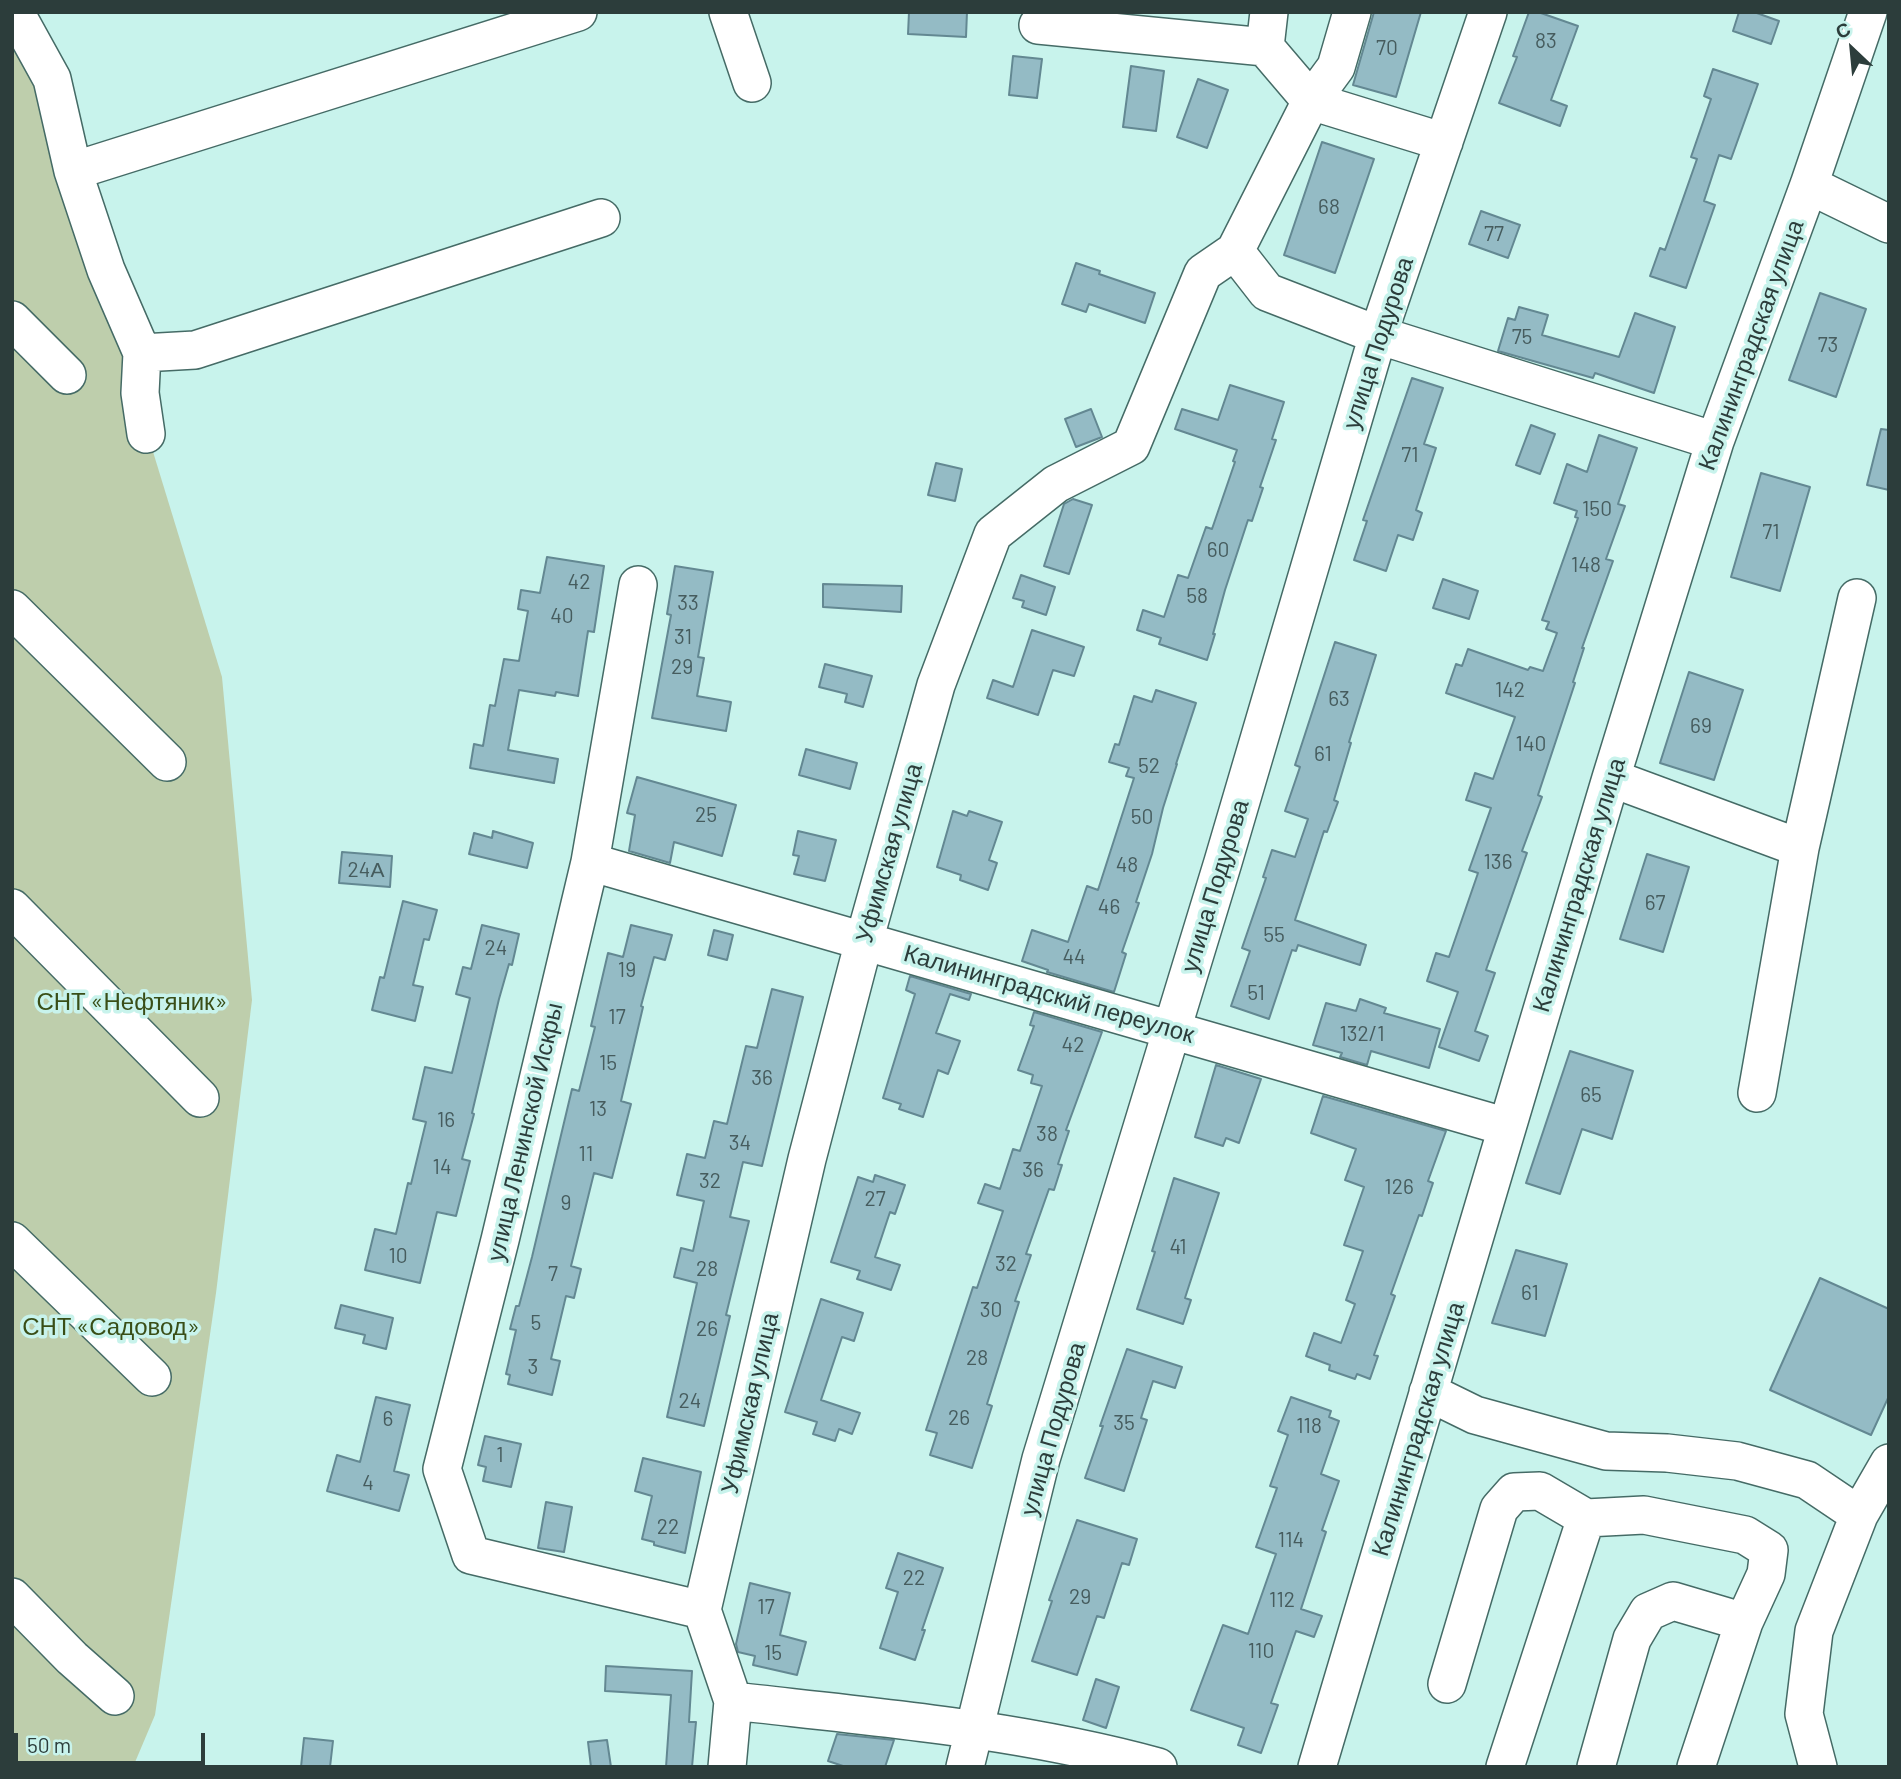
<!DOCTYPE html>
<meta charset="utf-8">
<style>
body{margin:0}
#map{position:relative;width:1901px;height:1779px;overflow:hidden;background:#c8f3ec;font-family:Barlow,sans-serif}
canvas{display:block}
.frame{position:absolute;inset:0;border:14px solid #2c3d3b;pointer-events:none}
.north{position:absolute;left:1817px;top:14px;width:70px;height:70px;-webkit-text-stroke:5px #c8f3ec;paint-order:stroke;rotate:334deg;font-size:19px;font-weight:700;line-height:28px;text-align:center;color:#2c3d3b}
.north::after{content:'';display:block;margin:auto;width:24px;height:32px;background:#2c3d3b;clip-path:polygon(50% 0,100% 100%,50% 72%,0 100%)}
.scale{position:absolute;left:14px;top:1733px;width:191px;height:32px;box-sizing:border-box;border:4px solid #2c3d3b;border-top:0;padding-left:9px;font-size:21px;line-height:24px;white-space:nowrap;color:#2c3d3b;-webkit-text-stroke:5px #c8f3ec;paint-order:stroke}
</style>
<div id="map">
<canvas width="1901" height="1779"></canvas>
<div class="frame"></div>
<div class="north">С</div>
<div class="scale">50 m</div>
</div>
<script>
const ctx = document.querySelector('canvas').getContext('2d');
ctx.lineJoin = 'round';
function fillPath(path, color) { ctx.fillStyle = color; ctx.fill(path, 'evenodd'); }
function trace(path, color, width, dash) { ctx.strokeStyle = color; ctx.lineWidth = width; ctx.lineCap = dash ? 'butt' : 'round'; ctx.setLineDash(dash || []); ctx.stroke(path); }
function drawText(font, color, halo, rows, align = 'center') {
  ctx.font = font + ' Barlow,sans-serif'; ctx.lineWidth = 7; ctx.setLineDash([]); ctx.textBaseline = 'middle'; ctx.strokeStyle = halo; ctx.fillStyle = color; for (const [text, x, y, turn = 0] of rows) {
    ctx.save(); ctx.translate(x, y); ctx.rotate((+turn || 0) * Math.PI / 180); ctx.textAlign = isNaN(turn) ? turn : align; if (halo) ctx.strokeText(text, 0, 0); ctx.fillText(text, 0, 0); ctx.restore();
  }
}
const green = new Path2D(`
 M12 19 33 60 222 677 252 1000 216 1293 155 1715 133 1767H12Z`);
const building = new Path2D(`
 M909 12H967L966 37 908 34Z
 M1374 12H1421L1396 97 1353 85Z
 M1529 12H1538L1578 26 1551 100 1567 106 1560 126 1499 103 1517 57 1513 56Z
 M1739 12H1754L1779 21 1771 44 1733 31Z
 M1013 56 1042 59 1037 98 1009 95Z
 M1131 66 1164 71 1156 131 1123 127Z
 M1713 69 1758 84 1731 159 1719 155 1704 201 1715 205 1686 288 1650 276 1660 248 1665 250 1697 159 1691 157 1711 99 1704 96Z
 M1198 79 1228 90 1207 148 1177 137Z
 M1322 142 1374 159 1335 273 1284 255Z
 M1481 211 1520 225 1508 258 1469 244Z
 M1076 263 1100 271 1099 274 1155 293 1145 323 1089 304 1086 312 1062 304Z
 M1820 293 1866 309 1836 397 1789 380Z
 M1519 307 1548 315 1542 335 1619 357 1635 313 1675 327 1654 393 1595 373 1593 378 1498 351 1508 318 1515 320Z
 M1412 378 1443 388 1424 444 1436 448 1416 510 1422 513 1413 540 1398 535 1386 571 1354 560 1367 521 1363 520Z
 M1230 385 1284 402 1272 439 1276 440 1260 487 1263 488 1252 521 1248 520 1225 590 1213 634H1215L1207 660 1159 644 1161 638 1137 630 1143 610 1164 617 1178 575 1188 578 1206 527 1212 529 1235 462 1233 461 1237 450 1175 429 1182 409 1218 420Z
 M1091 409 1102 437 1076 447 1065 419Z
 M1531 425 1555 434 1540 474 1516 465Z
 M1881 429 1889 430V490L1867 485Z
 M1599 435 1637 448 1618 504 1625 506 1606 559 1613 561 1582 648H1584L1573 682 1575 683 1538 795 1542 797 1522 851 1527 853 1486 970 1495 973 1475 1031 1488 1036 1479 1061 1439 1047 1458 992 1427 981 1436 953 1449 957 1478 873 1469 870 1491 808 1466 800 1475 773 1493 779 1515 717 1446 693 1456 664 1462 666 1468 649 1528 670 1530 667 1543 671 1557 633 1546 629 1549 622 1542 620 1578 518 1575 517 1577 511 1554 503 1567 464 1587 472Z
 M936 463 962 469 955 501 928 495Z
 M1761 473 1810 487 1780 591 1731 577Z
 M1073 499 1092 505 1069 574 1044 566 1064 504Z
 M547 557 604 566 594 632 588 631 578 696 556 692 555 696 519 690 508 750 558 759 554 783 470 768 474 744 483 746 490 705 495 706 504 659 519 661 528 611 518 609 521 590 540 593Z
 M675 566 713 572 698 657 704 658 697 696 731 702 726 731 652 718 671 615 667 614Z
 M1021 575 1055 587 1046 615 1022 607 1024 601 1013 598Z
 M1443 579 1478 591 1469 619 1433 608Z
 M823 584 902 586 901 612 823 607Z
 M1032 630 1084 647 1074 676 1053 670 1038 715 987 698 993 680 1013 687Z
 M1335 642 1376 655 1349 742 1351 743 1334 800 1338 802 1327 832 1324 831 1295 920 1366 945 1360 965 1298 945 1296 951 1292 950 1269 1019 1231 1006 1250 951 1242 948 1266 878 1263 877 1272 850 1295 857 1308 819 1285 811 1300 767 1295 765Z
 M825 664 872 676 863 707 845 702 847 694 819 687Z
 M1689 672 1743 690 1714 780 1660 763Z
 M1156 690 1196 703 1176 764H1177L1163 808 1152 854 1136 902 1139 903 1122 952 1126 954 1114 992 1047 972 1048 970 1022 961 1032 930 1068 942 1087 886 1098 890 1134 778 1126 776 1129 768 1109 762 1115 744 1119 745 1134 696 1152 702Z
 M806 749 857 763 850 789 799 775Z
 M637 777 736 805 722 856 674 842 670 863 629 851 635 815 627 813Z
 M953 811 967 816 969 811 1002 822 989 860 997 863 988 890 960 880 961 875 937 867Z
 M493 831 533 843 527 868 469 854 474 833 492 838Z
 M798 831 836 840 825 881 794 874 799 856 793 855Z
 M342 852 392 856 390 887 339 883Z
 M1647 854 1689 867 1663 952 1620 939Z
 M403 901 437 910 429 940 424 939 413 985 423 987 415 1021 372 1010 380 977 384 978Z
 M482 925 519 934 512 965 509 964 499 999 472 1113 474 1114 462 1159 470 1161 456 1216 437 1212 420 1283 365 1270 375 1229 396 1234 408 1183 411 1184 426 1122 413 1119 425 1067 452 1073 470 998 456 994 463 967 471 969Z
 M631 925 672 935 665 960 654 957 641 1006 643 1007 621 1101 631 1104 612 1178 594 1173 571 1266 581 1269 574 1298 566 1296 551 1359 560 1361 552 1395 508 1384 510 1375 506 1374 516 1330 510 1329 516 1306H519L532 1257 572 1089 579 1091 595 1027 591 1026 608 953 623 957Z
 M714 930 733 935 727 960 708 955Z
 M910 976 971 994 969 1000 950 994 936 1033 960 1041 948 1074 938 1070 923 1117 899 1109 901 1104 883 1098 915 994 906 990Z
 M772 989 803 997 762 1166 743 1162 730 1217 749 1221 726 1315 730 1316 704 1426 667 1417 697 1283 674 1277 681 1248 693 1251 704 1201 677 1195 687 1154 705 1158 714 1121 727 1124 746 1046 757 1048Z
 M1360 999 1386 1008 1384 1013 1440 1029 1429 1068 1371 1051 1367 1065 1340 1057 1342 1053 1313 1045 1326 1003 1356 1011Z
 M1034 1012 1102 1032 1066 1130 1069 1131 1058 1164 1062 1165 1054 1190 1049 1189 1026 1254 1031 1255 1015 1301 1019 1302 987 1404 992 1406 972 1468 930 1455 937 1433 926 1430 973 1287 977 1288 1003 1211 978 1203 985 1184 1000 1189 1013 1149 1020 1151 1042 1086 1031 1083 1033 1075 1018 1070 1034 1026 1030 1025Z
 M1570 1051 1633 1071 1612 1139 1582 1129 1560 1194 1526 1183Z
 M1216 1065 1261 1079 1239 1143 1226 1138 1223 1146 1195 1137Z
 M1323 1096 1446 1131 1428 1181 1433 1183 1422 1216 1419 1215 1391 1294 1395 1296 1374 1355 1378 1356 1370 1379 1357 1374 1355 1379 1329 1370 1330 1365 1306 1356 1314 1333 1341 1343 1355 1304 1346 1300 1363 1251 1344 1245 1364 1187 1345 1180 1356 1149 1311 1133Z
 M875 1175 905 1185 895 1214 890 1212 875 1257 900 1265 891 1290 857 1279 860 1271 831 1262 858 1177 873 1182Z
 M1174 1178 1219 1193 1185 1298 1191 1300 1183 1324 1137 1309 1155 1252 1152 1251Z
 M1516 1250 1567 1264 1545 1336 1492 1323Z
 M1820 1278 1889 1309V1396L1871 1435 1770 1390Z
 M821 1299 863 1313 854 1341 842 1337 821 1400 860 1413 852 1434 839 1429 835 1441 813 1434 817 1422 785 1412Z
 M341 1305 393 1318 386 1349 363 1343 365 1335 335 1328Z
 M1127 1349 1182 1367 1175 1388 1153 1381 1141 1418 1147 1420 1124 1491 1085 1478 1103 1426H1100Z
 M376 1397 410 1405 394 1471 409 1475 399 1511 327 1491 337 1455 360 1462Z
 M1291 1397 1331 1411 1329 1417 1339 1421 1321 1474 1339 1481 1322 1530 1326 1532 1301 1609 1322 1616 1314 1637 1296 1631 1271 1703 1278 1705 1261 1753 1238 1745 1244 1728 1191 1710 1223 1625 1248 1634 1276 1554 1256 1547 1277 1488 1270 1486 1288 1435 1278 1431Z
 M485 1436 521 1444 511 1487 483 1481 486 1467 478 1465Z
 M643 1458 701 1472 685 1553 654 1545V1542L642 1539 652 1496 635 1491Z
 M546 1502 572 1507 564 1552 538 1548Z
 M1077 1520 1137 1539 1129 1565 1122 1563 1104 1618 1097 1616 1077 1675 1032 1661 1052 1601 1049 1600Z
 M898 1553 943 1568 922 1630H925L915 1660 880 1648 898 1592 886 1588Z
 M750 1583 790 1593 780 1635 806 1642 797 1675 753 1665 755 1656 738 1652 736 1644Z
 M606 1666 692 1671 689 1722H696L692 1767H666L671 1695 605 1691Z
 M1096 1679 1119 1687 1106 1728 1083 1720Z
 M837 1734 894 1740 885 1767H846L828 1761Z
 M304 1738 333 1741 330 1767H301Z
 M607 1740 611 1767H591L588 1742Z`);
const minor = new Path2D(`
 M15 12 52 79 73 171 106 270 142 353 140 393 146 434
 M728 12 752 83
 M1038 25 1265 47 1311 101 1444 142
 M1265 47 1269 12
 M73 171 578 12
 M1809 185 1889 224
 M1235 251 1267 292 1378 335 1715 441
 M12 320 67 375
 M142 353 195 350 601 218
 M638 585 590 862 500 1240 442 1469 471 1555 702 1610 807 1159 864 941 936 685 993 534 1056 484 1131 446 1203 273 1235 251 1311 101 1336 67 1352 12
 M12 609 167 762
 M1611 778 1800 848 1757 1093
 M1800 848 1857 598
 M590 862 1507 1127
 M12 908 200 1098
 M12 1241 152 1377
 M1428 1392 1475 1415 1606 1451 1667 1453 1737 1461 1807 1480 1859 1515 1814 1631 1804 1714 1818 1767
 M1859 1515 1889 1463
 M12 1597 72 1658 115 1696
 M702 1610 733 1701C875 1717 1020 1729 1158 1767
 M1447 1684 1499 1509 1514 1492 1540 1491 1586 1518 1644 1515 1745 1535 1769 1550 1766 1574 1744 1622 1696 1767
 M727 1767 733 1701
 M965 1767 1041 1459 1223 862 1378 335 1488 12
 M1317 1767 1611 778 1715 441 1809 185 1868 12
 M1505 1767 1586 1518
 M1596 1767 1632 1639 1648 1612 1673 1601 1744 1622`);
const numberNames = [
 ["83",1546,41],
 ["70",1387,48],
 ["68",1329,207],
 ["77",1494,234],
 ["75",1522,337],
 ["73",1828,345],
 ["71",1410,455],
 ["150",1597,509],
 ["71",1771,532],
 ["60",1218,550],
 ["148",1586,565],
 ["42",579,582],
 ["58",1197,596],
 ["33",688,603],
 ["40",562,616],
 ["31",683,637],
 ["29",682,667],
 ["142",1510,690],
 ["63",1339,699],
 ["69",1701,726],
 ["140",1531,744],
 ["61",1323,754],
 ["52",1149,766],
 ["25",706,815],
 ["50",1142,817],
 ["136",1498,862],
 ["48",1127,865],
 ["24А",366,870],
 ["67",1655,903],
 ["46",1109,907],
 ["55",1274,935],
 ["24",496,948],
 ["44",1074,957],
 ["19",627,970],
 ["51",1256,993],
 ["17",617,1017],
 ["132/1",1362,1034],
 ["42",1073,1045],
 ["15",608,1063],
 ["36",762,1078],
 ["65",1591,1095],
 ["13",598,1109],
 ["16",446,1120],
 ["38",1047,1134],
 ["34",740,1143],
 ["11",586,1154],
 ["14",442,1167],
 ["36",1033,1170],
 ["32",710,1181],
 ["126",1399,1187],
 ["27",875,1199],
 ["9",566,1203],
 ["41",1178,1247],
 ["10",398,1256],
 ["32",1006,1264],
 ["28",707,1269],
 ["7",553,1274],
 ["61",1530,1293],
 ["30",991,1310],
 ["5",536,1323],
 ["26",707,1329],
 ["28",977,1358],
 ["3",533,1367],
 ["24",690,1401],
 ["26",959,1418],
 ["6",388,1419],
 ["35",1124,1423],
 ["118",1309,1426],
 ["1",500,1455],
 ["4",368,1483],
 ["22",668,1527],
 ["114",1291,1540],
 ["22",914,1578],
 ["29",1080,1597],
 ["112",1282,1600],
 ["17",766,1607],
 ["110",1261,1651],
 ["15",773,1653]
];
const streetNames = [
 ["улица Подурова",1378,343,-72],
 ["Калининградская улица",1751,345,-70],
 ["Уфимская улица",889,853,-74],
 ["Калининградская улица",1579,885,-73],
 ["улица Подурова",1215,886,-73],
 ["Калининградский переулок",1049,994,16],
 ["улица Ленинской Искры",525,1132,-77],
 ["Уфимская улица",750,1403,-77],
 ["улица Подурова",1053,1429,-74],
 ["Калининградская улица",1418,1429,-73]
];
const parkNames = [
 ["СНТ «Нефтяник»",132,1002],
 ["СНТ «Садовод»",111,1327]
];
fillPath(green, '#beceac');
fillPath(building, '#94bbc5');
trace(building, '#638892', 2);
trace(minor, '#456b66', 40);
trace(minor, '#fff', 37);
drawText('21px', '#465c5e', null, numberNames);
drawText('24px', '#2c3d3b', '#c8f3ec', streetNames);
drawText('24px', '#394e17', '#c8f3ec', parkNames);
</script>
